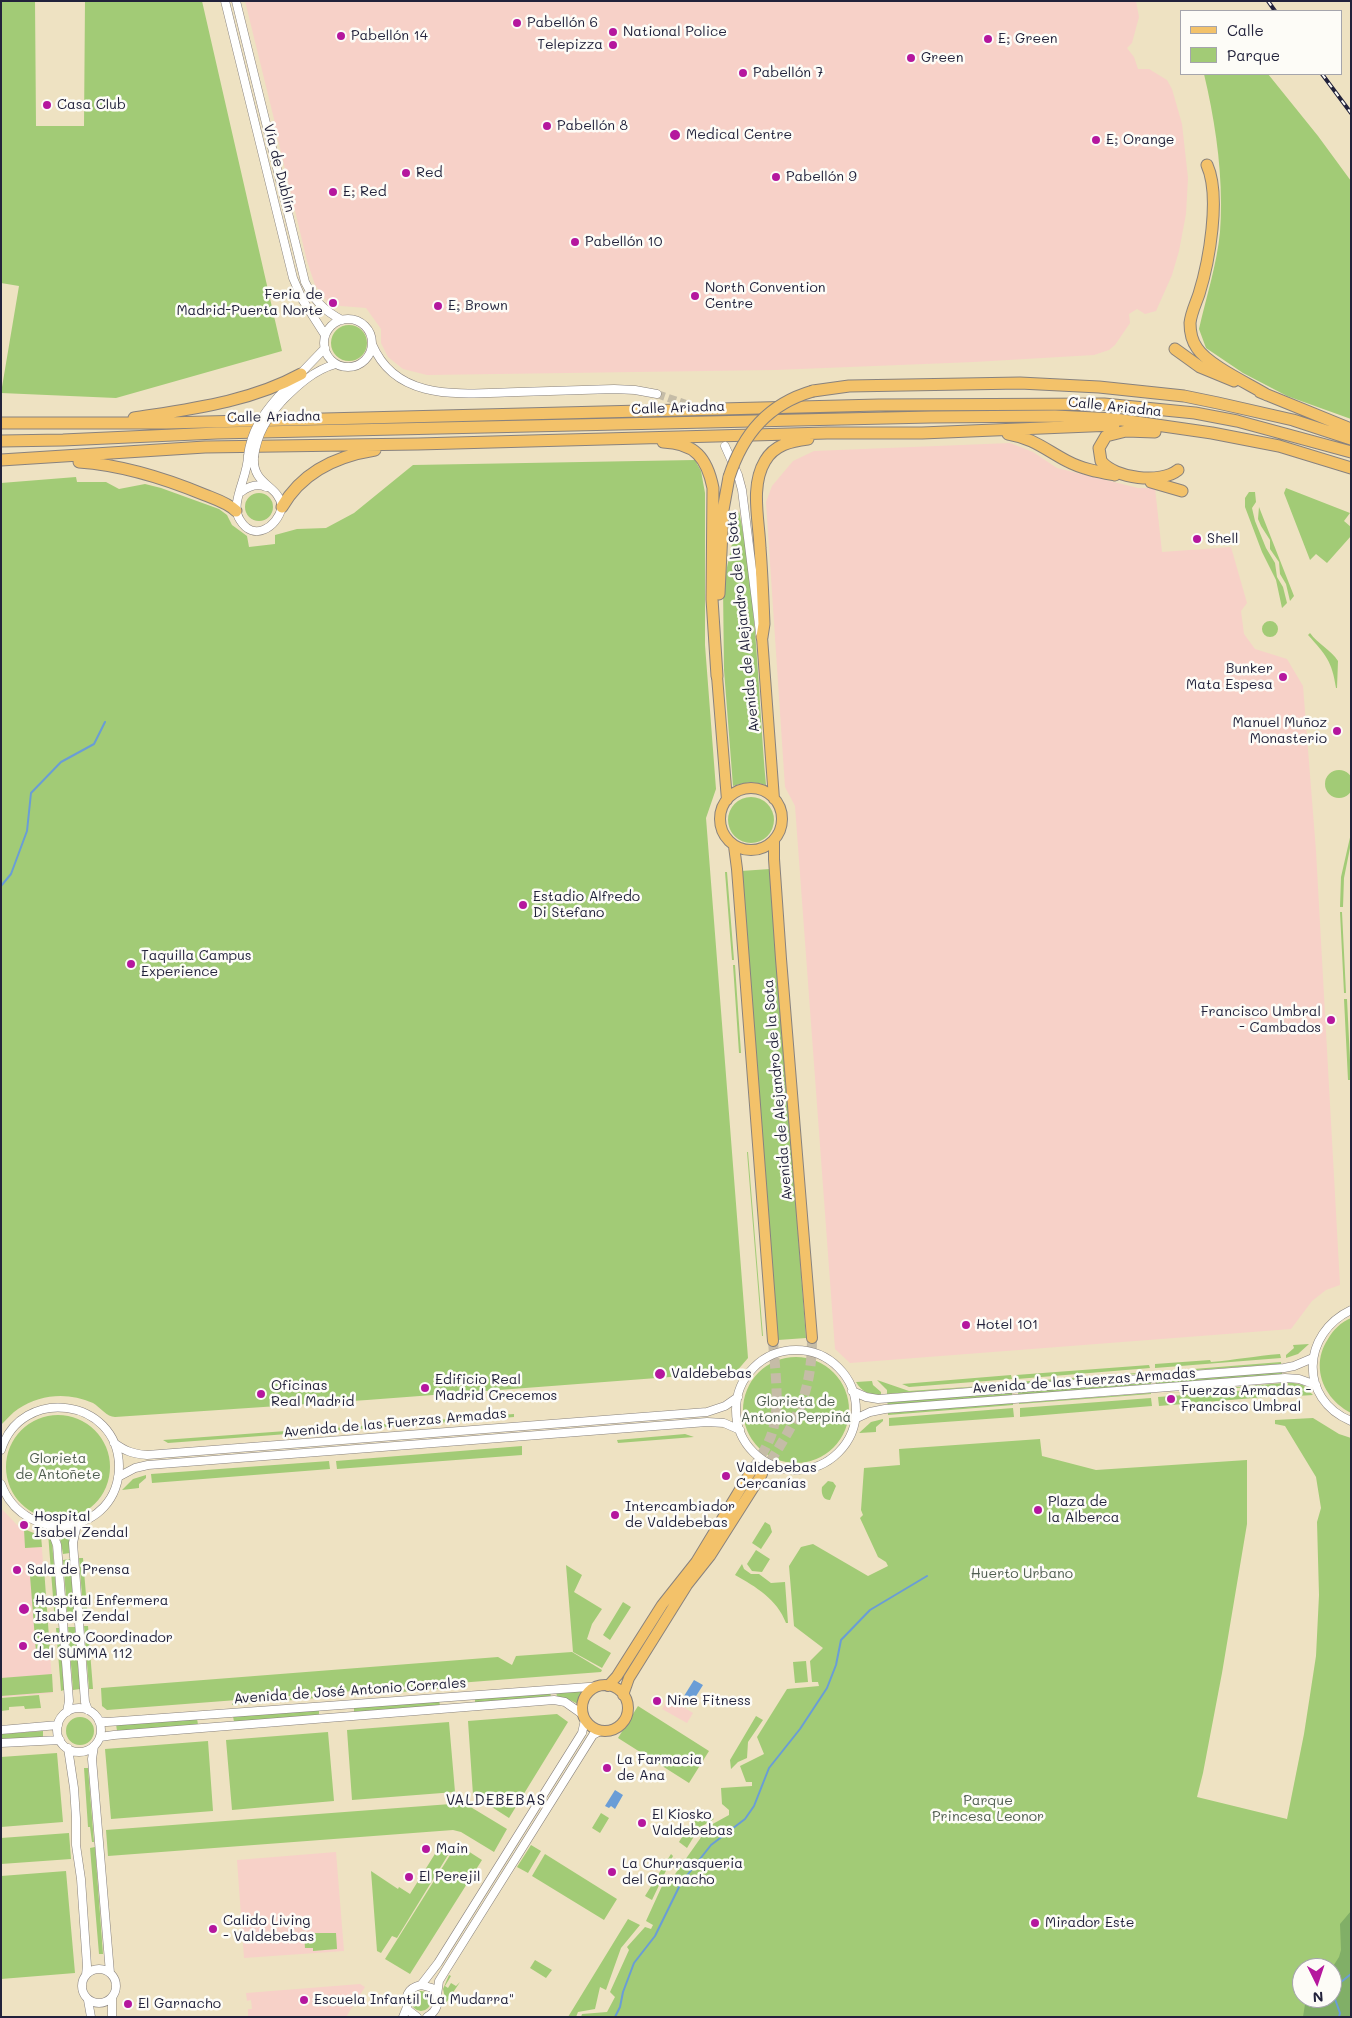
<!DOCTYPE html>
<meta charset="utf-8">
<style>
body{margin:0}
#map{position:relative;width:1352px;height:2018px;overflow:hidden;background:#eee2c2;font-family:Mali,sans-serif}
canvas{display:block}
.frame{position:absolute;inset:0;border:2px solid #22223b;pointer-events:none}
.legend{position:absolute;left:1180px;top:10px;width:162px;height:65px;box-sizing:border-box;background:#fdfcf7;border:1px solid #a5a5ac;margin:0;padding:6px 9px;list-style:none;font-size:15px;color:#22223b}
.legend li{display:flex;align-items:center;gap:10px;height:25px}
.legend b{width:25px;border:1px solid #a5a5ac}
.north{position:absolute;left:1292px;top:1958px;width:50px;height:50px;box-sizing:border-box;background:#fdfcf7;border:1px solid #a5a5ac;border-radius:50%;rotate:176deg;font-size:14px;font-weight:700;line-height:20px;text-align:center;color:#22223b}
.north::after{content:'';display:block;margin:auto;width:18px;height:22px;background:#b5179e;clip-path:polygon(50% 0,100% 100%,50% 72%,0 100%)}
</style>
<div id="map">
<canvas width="1352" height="2018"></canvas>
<div class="frame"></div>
<ul class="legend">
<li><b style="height:6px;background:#f3c26a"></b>Calle</li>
<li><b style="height:14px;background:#a2cb76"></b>Parque</li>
</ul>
<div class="north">N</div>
</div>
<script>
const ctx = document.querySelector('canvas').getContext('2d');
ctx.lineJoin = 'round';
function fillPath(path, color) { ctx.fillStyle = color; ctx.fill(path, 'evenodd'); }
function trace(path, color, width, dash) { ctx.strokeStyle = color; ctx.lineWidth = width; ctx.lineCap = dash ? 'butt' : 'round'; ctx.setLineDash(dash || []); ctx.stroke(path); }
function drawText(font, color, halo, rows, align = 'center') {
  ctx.font = font + ' Mali,sans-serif'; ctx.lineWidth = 5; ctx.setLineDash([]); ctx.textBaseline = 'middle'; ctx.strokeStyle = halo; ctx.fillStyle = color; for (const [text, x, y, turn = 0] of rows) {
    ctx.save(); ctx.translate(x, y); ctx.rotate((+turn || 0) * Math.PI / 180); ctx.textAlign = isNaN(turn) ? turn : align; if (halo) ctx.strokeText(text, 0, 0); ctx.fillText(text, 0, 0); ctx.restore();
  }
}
const built = new Path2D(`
 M245 1H1136L1139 17 1132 43 1127 48 1134 57 1138 69H1149L1167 80 1172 89 1182 124 1188 178 1186 214 1179 251 1172 275 1156 311 1145 314 1137 309 1129 314 1130 323 1115 345 1109 350 1094 355 974 362 775 370 427 375 403 369 388 357 381 343V329L366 308 341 306 327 301 315 285 307 261 275 127V123Z
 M1010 443 1033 452 1057 468 1138 488H1155L1162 552 1231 547 1247 603 1241 611 1244 634 1255 649 1287 659 1303 686 1316 851 1340 1285 1326 1290 1312 1301 1291 1329 850 1363 835 1349 795 806 785 787 766 502 772 486 793 461 814 451Z
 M1 1508 17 1525 41 1536 53 1693 1 1697Z
 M668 1698 693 1713 687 1723 662 1709Z
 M336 1852 344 1951 244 1958 237 1860Z
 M360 1984 365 1987 346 2017H248V2009H252L251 2000 247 2001 246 1993Z`);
const green = new Path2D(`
 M1 1H35L36 126H84L85 1H202L282 351 116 398 1 393 19 286 1 283Z
 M1204 74H1268L1318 136 1351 181V419L1287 396 1243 373 1206 348 1199 329C1206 298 1217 264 1220 232 1224 179 1216 125 1204 74Z
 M331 343a18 18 0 1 1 36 0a18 18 0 1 1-36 0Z
 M695 460 701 471 705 493V645L716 789 706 818 748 1358 736 1372 367 1400 115 1417C107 1417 100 1407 93 1403 68 1392 41 1394 18 1409 12 1413 7 1419 1 1425V483L76 477 77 482H106L119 489 145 484 161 488 219 509 227 515 232 525 247 536 249 547 275 544V535L297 529 326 528 354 513 413 465Z
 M1286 488 1350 513 1344 521 1351 527V536L1327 563 1316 554 1310 560 1284 493Z
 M1249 492H1255L1256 502 1252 508 1255 521 1266 548 1275 563 1277 577 1283 587 1287 603 1282 608 1276 580 1262 552 1245 507V498Z
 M245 507a14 14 0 1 1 28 0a14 14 0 1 1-28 0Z
 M1259 507 1294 596 1290 601 1286 584 1280 574 1279 562 1270 549V540L1261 526 1258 519Z
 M739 511C757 599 758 695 766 785 753 781 746 782 733 786L724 670 723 586Z
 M1262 629a8 8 0 1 1 16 0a8 8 0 1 1-16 0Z
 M1310 633C1318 644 1331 650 1338 661L1337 688H1336C1332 661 1326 655 1308 635Z
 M1325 784a14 14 0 1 1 28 0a14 14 0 1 1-28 0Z
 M728 820a23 23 0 1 1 46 0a23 23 0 1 1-46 0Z
 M1351 833V843L1344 878 1343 907H1340L1341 877Z
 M770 869 806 1338 778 1340 741 871Z
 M725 872H727L734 960H732Z
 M1340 912H1342L1346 993H1344Z
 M733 965H735L741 1053H739Z
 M1344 999H1347L1351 1080H1348Z
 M747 1152H748L763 1336H762Z
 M1351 1318V1413C1323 1399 1310 1366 1328 1339 1333 1330 1341 1322 1351 1318Z
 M1309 1344 1298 1354 1286 1358V1355L1294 1348 1293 1345Z
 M1280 1354 1281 1358 1155 1368V1364L1210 1360 1211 1362C1235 1360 1255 1356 1280 1354Z
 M743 1410a53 53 0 1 1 106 0a53 53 0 1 1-106 0Z
 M1281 1362V1364L1156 1373V1372Z
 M1149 1365 1150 1368 1017 1379 1016 1375Z
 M1150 1372V1373L1017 1384V1382Z
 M1282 1372V1374L1156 1384V1382Z
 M1011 1375 1012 1379 909 1387 902 1384Z
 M877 1380 909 1391 1011 1384 887 1394V1390Z
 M872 1381 873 1385 881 1392V1395C869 1395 862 1392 856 1382Z
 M1151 1382V1384L1018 1395V1392Z
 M1288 1382 1303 1385 1313 1395 1297 1396V1392L1288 1385Z
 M1283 1383V1387L1291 1393V1396H1287L1263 1386 1157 1394Z
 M1262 1389 1277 1396 1159 1406 1158 1397Z
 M1012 1392V1395L888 1405 887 1402Z
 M1151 1393V1394L1019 1404V1403Z
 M1151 1398 1152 1406 1020 1417V1408Z
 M1013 1403V1405L888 1415V1413Z
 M1013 1408 1014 1417 889 1426V1418Z
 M514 1414V1417L334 1431V1428Z
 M6 1467a52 52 0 1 1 104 0a52 52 0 1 1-104 0Z
 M1313 1418 1339 1434 1351 1438V2017H581L582 2014 607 2012 615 1997 610 1992 629 1950 627 1947 645 1927 651 1929 653 1925 646 1921 667 1875 673 1877 709 1826 729 1815V1810L722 1804 721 1788 752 1786V1782H746L740 1766 764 1754 757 1737 787 1689 819 1686 818 1682H812L810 1661 823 1648 794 1626 789 1566 801 1547 813 1544 868 1576 888 1566 886 1562 878 1557 860 1518 863 1515 861 1510 864 1468 900 1465 899 1449 1040 1439 1042 1456 1096 1470 1247 1460V1524L1222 1673 1203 1773 1197 1797 1287 1819 1304 1734 1316 1656 1319 1595 1317 1522 1321 1508 1316 1477 1285 1426 1275 1424V1420ZM1302 1968H1332V1998H1302Z
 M883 1419V1421L876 1427V1432L859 1433 871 1422Z
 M327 1428V1431L168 1443 163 1440Z
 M685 1434 694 1437 618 1443 617 1440Z
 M522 1446V1455L337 1469 336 1461Z
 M329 1461 330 1469 152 1483 151 1474Z
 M146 1475V1478L139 1484V1488L122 1490 133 1479Z
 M828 1481 833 1482 836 1486 830 1500C823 1500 821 1494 822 1487Z
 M765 1522 770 1525 772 1532 761 1549 752 1543Z
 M24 1529 41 1536 42 1547 25 1548Z
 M71 1532 70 1553 63 1554 59 1533Z
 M48 1533 52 1542 59 1623H55Z
 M756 1550 770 1559 762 1572 752 1571 747 1564Z
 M79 1558H83L88 1620 84 1621Z
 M70 1559 75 1622H68L63 1560Z
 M29 1563 44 1568 50 1651 36 1652Z
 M742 1564 744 1569 751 1574H759L771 1583 785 1582 788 1623H786C777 1599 756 1587 735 1575Z
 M566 1565 582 1575 574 1592 602 1609 592 1624 587 1639 611 1653 602 1668 573 1652Z
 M623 1602 631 1607 610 1640 603 1635Z
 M84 1626H88L93 1689H89Z
 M68 1627H75L80 1689 73 1690Z
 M56 1628H59L64 1690 61 1691Z
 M572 1652 602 1670 601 1672 107 1710 102 1706 101 1688 498 1657 512 1665 516 1656Z
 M806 1661 808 1682 795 1683 793 1662Z
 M52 1674 53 1692 1 1696V1678Z
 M438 1687V1689L352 1696V1693Z
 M584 1688 578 1704 570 1700 557 1697 556 1691Z
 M550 1691 551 1697 475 1703V1697Z
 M39 1695 41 1708 25 1709 24 1706 9 1707V1710L1 1711V1698Z
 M317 1696V1698L232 1705V1703Z
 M439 1700 440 1706 354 1713V1706Z
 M638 1706 709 1751 689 1783 618 1738Z
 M319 1709V1715L234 1722 233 1716Z
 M557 1714 568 1722 509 1818 473 1795 468 1721Z
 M756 1716 763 1720 748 1742 747 1758 738 1762 731 1769 730 1760Z
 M66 1731a14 14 0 1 1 28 0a14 14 0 1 1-28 0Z
 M197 1718 198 1725 117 1731 116 1724Z
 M449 1722 455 1792 352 1800 347 1730Z
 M43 1731V1737L1 1740V1734Z
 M328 1732 334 1801 232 1810 226 1740Z
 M208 1741 213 1811 111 1819 105 1749Z
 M57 1753 63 1822 1 1827V1757Z
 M84 1768H88L94 1842H92L90 1827H88Z
 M464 1803 507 1829 494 1852 461 1832 453 1830 108 1856 106 1830Z
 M699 1809 714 1819 699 1828 687 1848 679 1842Z
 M601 1813 609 1818 600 1833 592 1828Z
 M69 1833 71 1859 1 1864V1838Z
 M457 1844 482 1860 410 1974 385 1959Z
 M531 1845 541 1851 528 1873 517 1867Z
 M95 1847 103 1954H99L90 1848Z
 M438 1849 448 1855 397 1938 392 1936 381 1953 377 1951 371 1871 398 1889 399 1887 410 1894Z
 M545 1854 617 1899 604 1920 532 1876Z
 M671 1854 673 1856 652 1900 645 1896Z
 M66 1871 75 1973 1 1979V1876Z
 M628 1919 640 1925 621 1948 606 1990 600 1987 595 2009 578 2012 576 2017H568Z
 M313 1933H336L337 1949 313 1951V1948H305L304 1934Z
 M535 1960 552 1970 546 1978 530 1968Z
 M449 1975 451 1976 445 1986 448 1988 451 1983 456 1986 460 1982 446 2003 443 1989Z
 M411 2001a10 10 0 1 1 20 0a10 10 0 1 1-20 0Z`);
const forest = new Path2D(`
 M1351 1911V2017H1303L1306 1998H1332V1968L1339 1957 1341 1950 1340 1924Z`);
const water = new Path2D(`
 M694 1680 703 1685 693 1701 684 1696Z
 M615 1790 623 1795 615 1809 611 1806 609 1808 605 1806Z`);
const stream = new Path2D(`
 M1 886 11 874 27 831 31 793 61 762 94 744 105 722
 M615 2017 620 2007 623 1992 634 1963 655 1936 681 1883 711 1845 745 1819 754 1806 769 1768 800 1729 827 1688 836 1665 841 1640 870 1610 927 1576
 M1339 2017 1340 2013 1335 1999 1336 1986 1351 1974`);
const minorTunnel = new Path2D(`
 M657 394 686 404 693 409`);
const majorTunnel = new Path2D(`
 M753 1468C761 1456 769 1444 773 1430 780 1402 775 1370 773 1341
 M762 1474C793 1426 812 1398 812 1338`);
const minor = new Path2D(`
 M225 1 293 278 302 299 325 335
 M236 1 305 282C314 300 324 311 342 320
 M324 343a24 24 0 1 1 48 0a24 24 0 1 1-48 0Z
 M372 344C397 404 465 393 518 392 550 391 582 390 614 389L635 390 657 394
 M278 397 325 348
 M282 401C298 385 314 370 336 364
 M725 446 738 475 742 490 760 633
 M248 456C248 477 229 504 240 520 253 542 277 528 282 507 279 484 252 486 254 457
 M241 492C249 486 257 483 266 487
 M1351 1310C1302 1333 1298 1399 1351 1421
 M736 1410a60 60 0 1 1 120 0a60 60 0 1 1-120 0Z
 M852 1391 866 1397 878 1399 1284 1368 1294 1366 1313 1358
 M855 1419 870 1412 885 1409 1285 1378 1299 1379 1316 1385
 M114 1443C125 1451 133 1454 147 1455L707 1412 725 1406 738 1397
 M1 1450C21 1385 118 1398 119 1466 119 1535 25 1548 1 1484
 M118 1477 135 1468 148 1465 707 1422 724 1423 740 1430
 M77 1524 73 1543 85 1702 88 1710
 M50 1526 57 1545 69 1701 67 1712
 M57 1730a22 22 0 1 1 44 0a22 22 0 1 1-44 0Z
 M99 1721 107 1722 602 1686
 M1 1730 58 1725
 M100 1737 114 1735 554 1700 565 1702 582 1714
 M1 1743 60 1740
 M94 1746 92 1759 110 1973
 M68 1748 74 1788 76 1818V1845L81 1879 87 1966 86 1975
 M82 1986a17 17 0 1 1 34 0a17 17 0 1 1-34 0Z
 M421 1985 438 1963 582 1733 585 1720
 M437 1995 439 1981 447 1968 583 1751 593 1735 600 1731
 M112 1998V2017
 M88 2000 91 2017
 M403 2017 407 2007
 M417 2017 408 2010C403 1997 408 1988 421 1985L432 1988C441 1998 439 2010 427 2017`);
const major = new Path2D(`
 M762 637 774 799
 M717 676 727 800
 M720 819a31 31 0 1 1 62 0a31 31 0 1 1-62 0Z
 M774 840V859L781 959 812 1338
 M734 846 737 869 773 1341
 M582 1708a23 23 0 1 1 46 0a23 23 0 1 1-46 0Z
 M608 1686 617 1676 662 1605 696 1562 753 1468
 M623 1695 629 1678 687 1585 710 1556 762 1474`);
const highway = new Path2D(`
 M1207 165C1221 196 1209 262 1199 294 1196 303 1191 313 1190 323 1190 332 1192 341 1197 348 1208 365 1249 384 1267 395
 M1175 349 1200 367 1234 381
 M813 391 849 386 1020 383 1099 387 1184 396 1218 403 1293 420 1351 439
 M1260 392 1351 429
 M134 418C191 409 250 402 301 374
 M1 423H166L879 405 1104 404 1195 413 1237 421 1351 452
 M1155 432 1126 431 1106 436 1099 448 1101 461C1115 479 1161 484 1178 470
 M1008 434C1033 438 1046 450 1067 461 1082 469 1099 472 1115 475
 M1 441 63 440 217 433 931 417 1055 416 1115 419 1212 433 1279 446 1351 468
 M663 442C695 443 707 458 713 488L712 599 717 676
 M1 460 205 447 418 444 827 433H922L1114 425
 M79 462C123 465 164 478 205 495 215 499 228 503 236 511
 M1151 482 1182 491
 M282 507C302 472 337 456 375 450
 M719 594 723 510 729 477
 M762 637 764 624C763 599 762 573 760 548 759 520 750 486 765 461 774 445 791 441 808 439`);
const rail = new Path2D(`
 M1268 1 1275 11
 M1322 74 1351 113`);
const minorBridge = new Path2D(`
 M248 456C251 432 262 415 278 397
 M254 457C257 434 267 418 282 401`);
const highwayBridge = new Path2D(`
 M729 477C743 434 768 404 813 391`);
const markers = [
 [517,23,5,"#b5179e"],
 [613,32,5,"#b5179e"],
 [341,36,5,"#b5179e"],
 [988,39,5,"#b5179e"],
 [613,45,5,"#b5179e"],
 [911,58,5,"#b5179e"],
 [743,73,5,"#b5179e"],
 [47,105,5,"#b5179e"],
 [547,126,5,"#b5179e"],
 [675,135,6,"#b5179e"],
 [1096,140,5,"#b5179e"],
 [406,173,5,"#b5179e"],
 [776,177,5,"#b5179e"],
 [333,192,5,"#b5179e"],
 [575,242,5,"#b5179e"],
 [695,296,5,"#b5179e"],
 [333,303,5,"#b5179e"],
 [438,306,5,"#b5179e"],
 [1197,539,5,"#b5179e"],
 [1283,677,5,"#b5179e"],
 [1337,731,5,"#b5179e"],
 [523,905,5,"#b5179e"],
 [131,964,5,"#b5179e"],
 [1331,1020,5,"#b5179e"],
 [966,1325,5,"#b5179e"],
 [660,1374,6,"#b5179e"],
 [425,1388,5,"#b5179e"],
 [261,1394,5,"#b5179e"],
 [1171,1399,5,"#b5179e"],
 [726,1476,5,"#b5179e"],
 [1038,1510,5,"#b5179e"],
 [615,1515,5,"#b5179e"],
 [24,1525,5,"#b5179e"],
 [17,1570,5,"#b5179e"],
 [24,1609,6,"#b5179e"],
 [23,1646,5,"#b5179e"],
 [657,1701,5,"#b5179e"],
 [607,1768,5,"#b5179e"],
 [642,1823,5,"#b5179e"],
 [426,1849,5,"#b5179e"],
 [612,1872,5,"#b5179e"],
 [409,1877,5,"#b5179e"],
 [1035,1923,5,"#b5179e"],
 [213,1929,5,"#b5179e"],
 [304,2000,5,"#b5179e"],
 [128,2004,5,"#b5179e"]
];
const poiNames = [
 ["Pabellón 6",527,23],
 ["National Police",623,32],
 ["Pabellón 14",351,36],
 ["E; Green",998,39],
 ["Telepizza",603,45,"right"],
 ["Green",921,58],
 ["Pabellón 7",753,73],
 ["Casa Club",57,105],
 ["Pabellón 8",557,126],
 ["Medical Centre",686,135],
 ["E; Orange",1106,140],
 ["Red",416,173],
 ["Pabellón 9",786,177],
 ["E; Red",343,192],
 ["Pabellón 10",585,242],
 ["North Convention",705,288],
 ["Centre",705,304],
 ["Feria de",323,295,"right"],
 ["Madrid-Puerta Norte",323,311,"right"],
 ["E; Brown",448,306],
 ["Shell",1207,539],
 ["Bunker",1273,669,"right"],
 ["Mata Espesa",1273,685,"right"],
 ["Manuel Muñoz",1327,723,"right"],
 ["Monasterio",1327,739,"right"],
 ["Estadio Alfredo",533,897],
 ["Di Stefano",533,913],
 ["Taquilla Campus",141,956],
 ["Experience",141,972],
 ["Francisco Umbral",1321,1012,"right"],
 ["- Cambados",1321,1028,"right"],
 ["Hotel 101",976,1325],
 ["Valdebebas",671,1374],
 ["Edificio Real",435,1380],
 ["Madrid Crecemos",435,1396],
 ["Oficinas",271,1386],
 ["Real Madrid",271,1402],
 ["Fuerzas Armadas -",1181,1391],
 ["Francisco Umbral",1181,1407],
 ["Valdebebas",736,1468],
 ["Cercanías",736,1484],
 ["Plaza de",1048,1502],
 ["la Alberca",1048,1518],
 ["Intercambiador",625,1507],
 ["de Valdebebas",625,1523],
 ["Hospital",34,1517],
 ["Isabel Zendal",34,1533],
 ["Sala de Prensa",27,1570],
 ["Hospital Enfermera",35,1601],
 ["Isabel Zendal",35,1617],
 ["Centro Coordinador",33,1638],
 ["del SUMMA 112",33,1654],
 ["Nine Fitness",667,1701],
 ["La Farmacia",617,1760],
 ["de Ana",617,1776],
 ["El Kiosko",652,1815],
 ["Valdebebas",652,1831],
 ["Main",436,1849],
 ["La Churrasqueria",622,1864],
 ["del Garnacho",622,1880],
 ["El Perejil",419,1877],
 ["Calido Living",223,1921],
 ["- Valdebebas",223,1937],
 ["Mirador Este",1045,1923],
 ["Escuela Infantil \"La Mudarra\"",314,2000],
 ["El Garnacho",138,2004]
];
const streetNames = [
 ["Vía de Dublín",279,168,76],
 ["Calle Ariadna",1115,407,6],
 ["Calle Ariadna",678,408,-2],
 ["Calle Ariadna",274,417,-1],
 ["Avenida de Alejandro de la Sota",743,622,-96],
 ["Avenida de Alejandro de la Sota",778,1090,-95],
 ["Avenida de las Fuerzas Armadas",1084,1381,-4],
 ["Avenida de las Fuerzas Armadas",395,1423,-5],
 ["Avenida de José Antonio Corrales",350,1691,-4]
];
const parkNames = [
 ["Glorieta de",796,1402],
 ["Antonio Perpiñá",796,1418],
 ["Glorieta",58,1459],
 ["de Antoñete",58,1475],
 ["Huerto Urbano",1022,1574],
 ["Parque",988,1801],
 ["Princesa Leonor",988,1817]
];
const neighbourhoodNames = [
 ["VALDEBEBAS",496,1800]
];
fillPath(built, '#f7d1c8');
fillPath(green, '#a2cb76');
fillPath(forest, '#81af67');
fillPath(water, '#6a9dd6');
trace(stream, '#6a9dd6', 2);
trace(minorTunnel, '#c5bca7', 8, [8, 4]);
trace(majorTunnel, '#c5bca7', 10, [10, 5]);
trace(minor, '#88827e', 9);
trace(major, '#88827e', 12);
trace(highway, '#88827e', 13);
trace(minor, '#fff', 8);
trace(major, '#f3c26a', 10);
trace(highway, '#f3c26a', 11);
trace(rail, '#22223b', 4);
trace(rail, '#fdfcf7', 2, [5.5]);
trace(minorBridge, '#88827e', 9, []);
trace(highwayBridge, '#88827e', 13, []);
trace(minorBridge, '#fff', 8);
trace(highwayBridge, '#f3c26a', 11);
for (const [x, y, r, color] of markers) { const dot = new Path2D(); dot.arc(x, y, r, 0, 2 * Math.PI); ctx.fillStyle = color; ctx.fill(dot); trace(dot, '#fdfcf7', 2); }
drawText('14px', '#22223b', '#fdfcf7', poiNames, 'left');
drawText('14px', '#22223b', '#fdfcf7', streetNames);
drawText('14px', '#4f5d50', '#fdfcf7', parkNames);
ctx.letterSpacing = '1px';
drawText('15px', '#22223b', '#fdfcf7', neighbourhoodNames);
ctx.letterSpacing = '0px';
</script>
